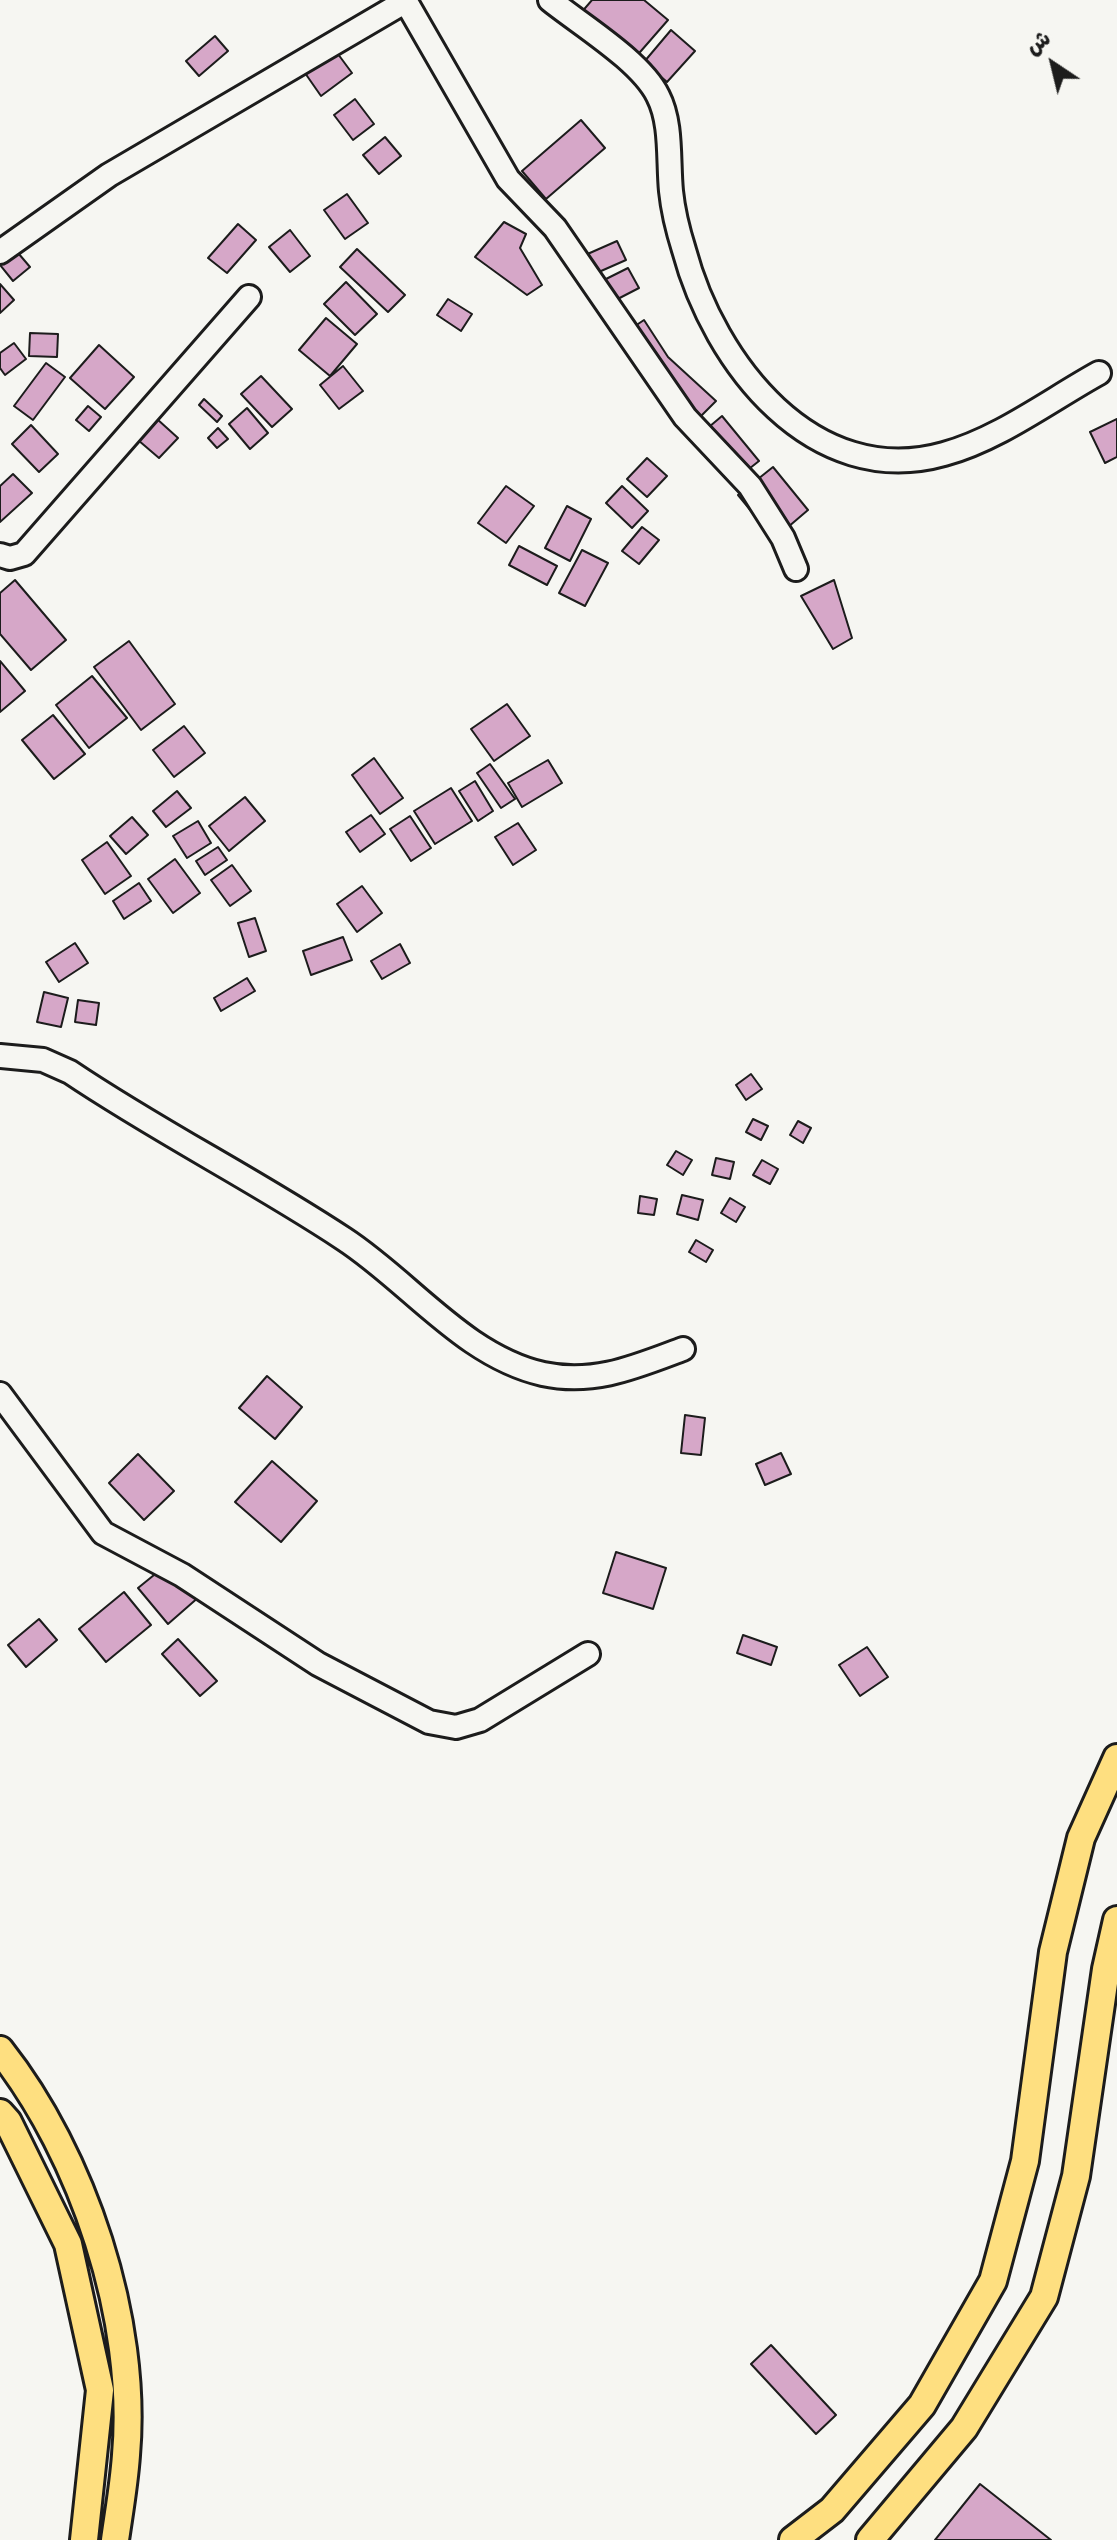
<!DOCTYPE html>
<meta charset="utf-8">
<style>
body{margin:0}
#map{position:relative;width:1117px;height:2540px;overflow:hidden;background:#f6f6f2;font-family:Kalam,"Playpen Sans Arabic",sans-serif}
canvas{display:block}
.north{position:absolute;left:1013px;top:24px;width:80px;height:80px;-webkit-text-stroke:6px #f6f6f2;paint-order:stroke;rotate:325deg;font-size:22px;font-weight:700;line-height:32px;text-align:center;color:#1c1c1c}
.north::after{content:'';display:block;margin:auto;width:28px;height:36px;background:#1c1c1c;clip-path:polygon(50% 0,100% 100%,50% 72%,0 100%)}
</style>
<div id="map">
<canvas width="1117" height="2540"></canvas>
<div class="north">ش</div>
</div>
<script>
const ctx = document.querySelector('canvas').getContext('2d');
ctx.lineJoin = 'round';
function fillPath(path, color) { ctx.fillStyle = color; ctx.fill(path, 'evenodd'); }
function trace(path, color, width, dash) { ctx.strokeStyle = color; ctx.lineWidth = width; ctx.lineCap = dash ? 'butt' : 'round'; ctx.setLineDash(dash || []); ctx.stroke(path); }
const building = new Path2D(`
 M592 0H644L668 20 634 59 580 14Z
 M671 30 695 51 667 82 644 62Z
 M215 36 228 51 199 76 186 61Z
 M335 50 352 73 321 96 305 73Z
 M355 99 374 124 353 140 334 115Z
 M581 120 605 148 546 199 522 171Z
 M385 137 401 156 379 174 363 155Z
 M347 194 368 223 345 239 324 210Z
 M504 222 526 234 520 248 542 285 527 295 475 257Z
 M238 224 256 240 227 273 208 258Z
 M290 230 310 256 290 272 269 247Z
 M617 241 626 260 592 275 583 256Z
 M13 247 30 267 13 281 0 265V258Z
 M357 249 405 295 388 312 340 267Z
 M628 268 639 288 608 304 598 283Z
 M346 282 377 314 355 335 324 304Z
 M0 284 14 300 0 313Z
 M448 299 472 314 461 331 437 315Z
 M326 318 357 344 330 376 299 350Z
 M644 320 668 357 716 401 691 426 623 334Z
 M30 333 58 334 57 357 29 356Z
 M14 343 26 359 5 375 0 368V353Z
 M99 345 134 377 105 409 70 378Z
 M46 363 65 377 33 420 14 406Z
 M343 366 363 391 339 409 320 385Z
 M261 376 292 409 272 427 241 394Z
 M204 399 222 416 217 422 199 405Z
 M88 406 101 417 89 431 76 420Z
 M247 408 268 433 250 449 229 424Z
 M722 416 759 461 740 476 703 432Z
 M157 419 178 438 159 458 138 440Z
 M1117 419V457L1105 463 1090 432Z
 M31 425 58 454 39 472 12 444Z
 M218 428 228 439 217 448 208 438Z
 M647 458 667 476 647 497 627 479Z
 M773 467 808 510 774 539 738 495Z
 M13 474 32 493 0 522V486Z
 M506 486 534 506 506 543 478 523Z
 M622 486 648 511 632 528 606 503Z
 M567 506 591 519 570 561 545 548Z
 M642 527 659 540 639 564 622 551Z
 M519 546 557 566 547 585 509 565Z
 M582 550 608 563 585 606 559 593Z
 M15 580 66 640 31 670 0 634V593Z
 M834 580 852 638 833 649 801 596Z
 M129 641 175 704 141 730 94 667Z
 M0 661 25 691 0 712Z
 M92 676 127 718 89 748 56 705Z
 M507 704 530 736 494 761 471 729Z
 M53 715 85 754 54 779 22 740Z
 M184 726 205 753 174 777 153 750Z
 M374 758 403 798 380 814 352 775Z
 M548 760 562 783 522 807 508 783Z
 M490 764 515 799 501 808 477 773Z
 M475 781 493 811 478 821 459 791Z
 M451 788 472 821 435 844 414 811Z
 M177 791 191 808 166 827 153 811Z
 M245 797 265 821 229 851 209 826Z
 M371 815 385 834 360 852 346 832Z
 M410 816 431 848 411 861 390 829Z
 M132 817 148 835 126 854 110 836Z
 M198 821 211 843 187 858 173 836Z
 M518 823 536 850 513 865 495 837Z
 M107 842 131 876 105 894 82 860Z
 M218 847 227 860 205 875 196 861Z
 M175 859 200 893 173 913 148 879Z
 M232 865 251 891 230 906 211 880Z
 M139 883 151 901 124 919 113 901Z
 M362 886 382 913 357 932 337 904Z
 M255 918 266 951 249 957 238 923Z
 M343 937 352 960 311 975 303 951Z
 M75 943 88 963 59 982 46 962Z
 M400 944 410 963 382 979 371 961Z
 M247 978 255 991 221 1011 214 998Z
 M44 992 68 998 61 1027 37 1022Z
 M78 1000 99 1003 96 1025 75 1022Z
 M751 1074 762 1089 746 1100 736 1085Z
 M753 1119 768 1126 761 1140 746 1132Z
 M798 1121 811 1128 803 1143 790 1135Z
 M676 1151 692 1160 683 1175 667 1165Z
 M716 1158 734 1162 730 1179 712 1175Z
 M762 1160 778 1169 770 1184 753 1175Z
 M682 1195 703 1200 698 1220 677 1214Z
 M640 1196 657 1199 654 1215 638 1213Z
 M730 1198 745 1207 736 1222 721 1213Z
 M696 1240 713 1250 706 1262 689 1252Z
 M267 1376 302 1407 275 1439 239 1408Z
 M685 1415 705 1418 701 1455 681 1453Z
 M781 1453 791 1474 765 1485 756 1464Z
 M138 1454 174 1491 144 1520 109 1483Z
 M272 1461 317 1501 281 1542 235 1502Z
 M616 1552 666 1568 653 1609 603 1593Z
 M170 1562 200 1596 168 1624 138 1588Z
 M124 1592 151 1625 106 1662 79 1629Z
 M39 1619 57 1640 26 1667 8 1645Z
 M743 1635 777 1647 771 1665 737 1653Z
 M178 1639 217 1681 200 1696 162 1654Z
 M867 1647 888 1677 860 1696 839 1665Z
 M771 2345 836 2415 816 2434 751 2364Z
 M980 2484 1051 2540H935Z`);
const minor = new Path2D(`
 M405 0 508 179 555 228 685 417 750 486 783 538 796 569
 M550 0C581 25 641 61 658 96 672 123 668 160 671 191 673 211 678 231 684 250 714 363 813 491 944 454 999 439 1050 400 1099 373
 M0 252 109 175 406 1
 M0 555 10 558 24 554 249 297
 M0 1056 43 1060 70 1072C159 1132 255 1180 344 1239 410 1282 464 1356 543 1374 594 1385 635 1367 683 1349
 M0 1394 103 1533 182 1575 318 1664 429 1722 456 1727 480 1720 588 1654`);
const major = new Path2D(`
 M0 2050C83 2155 138 2320 126 2455 124 2484 119 2512 115 2540
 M0 2113 8 2122 68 2244 100 2390 84 2540
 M793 2540 832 2510 922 2405 993 2281 1025 2161 1053 1952 1081 1838 1117 1758
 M870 2540 964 2428 1044 2297 1076 2176 1106 1969 1117 1920`);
fillPath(building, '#d6a7c8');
trace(building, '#1c1c1c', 2);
trace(minor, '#1c1c1c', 28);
trace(major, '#1c1c1c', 32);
trace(minor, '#f6f6f2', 22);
trace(major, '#fedf80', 26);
</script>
